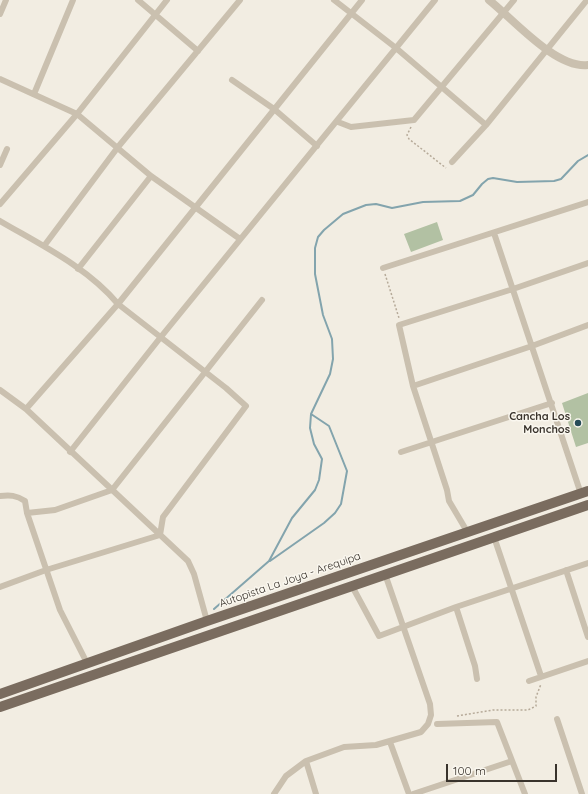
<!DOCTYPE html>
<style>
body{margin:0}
#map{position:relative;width:588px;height:794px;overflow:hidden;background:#f2ede2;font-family:Quicksand,sans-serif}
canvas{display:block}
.scale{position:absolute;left:446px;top:764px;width:111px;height:18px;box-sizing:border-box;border:2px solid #39332c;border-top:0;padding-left:5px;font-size:12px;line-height:14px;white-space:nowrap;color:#39332c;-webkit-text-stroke:3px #faf7ef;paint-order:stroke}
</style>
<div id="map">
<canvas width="588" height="794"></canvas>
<div class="scale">100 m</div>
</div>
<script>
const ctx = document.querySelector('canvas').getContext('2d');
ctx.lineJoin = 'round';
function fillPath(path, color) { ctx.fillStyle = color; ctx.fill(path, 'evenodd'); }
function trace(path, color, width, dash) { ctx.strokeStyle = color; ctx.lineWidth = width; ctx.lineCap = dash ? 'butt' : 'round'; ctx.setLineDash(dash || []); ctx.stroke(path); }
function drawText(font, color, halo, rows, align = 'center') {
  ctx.font = font + ' Quicksand,sans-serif'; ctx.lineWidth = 3; ctx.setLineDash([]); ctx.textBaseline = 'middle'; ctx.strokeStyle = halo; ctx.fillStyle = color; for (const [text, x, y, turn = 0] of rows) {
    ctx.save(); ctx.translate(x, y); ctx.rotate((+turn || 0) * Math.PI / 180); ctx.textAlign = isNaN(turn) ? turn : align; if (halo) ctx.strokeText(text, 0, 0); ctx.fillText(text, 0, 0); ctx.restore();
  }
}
const green = new Path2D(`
 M437 222 443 240 411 252 404 234Z
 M588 393V443L576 447 562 403Z`);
const stream = new Path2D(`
 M270 561 324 523 335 513 341 504 347 471 329 426 311 414
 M214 609 269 561 292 518 315 490 319 480 322 459 314 444 310 428 311 414 330 374 333 359 332 339 323 315 315 274V248L318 237 324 230 343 214 366 205 376 204 392 208 423 202 460 201 473 195 482 184 488 179 493 178 517 182 554 181 561 179 578 161 588 155`);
const path = new Path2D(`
 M411 127 407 135 409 139 446 168
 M385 274 399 318
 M457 716 493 710H528L536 706V697L541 684`);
const minor = new Path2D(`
 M138 0 198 51
 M334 0 396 48 486 125
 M0 14 6 0
 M0 79 77 114 151 176 240 239
 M232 80 274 109 317 146
 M34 94 73 0
 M338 122 351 127 414 120 514 0
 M452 162 486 125 587 0
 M0 165 7 149
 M0 204 77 114 167 0
 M0 221C41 245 87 267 118 304L226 388 246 406 163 517 160 535 46 570 0 587
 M494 233 581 494
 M44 246 118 147 240 0
 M383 268 588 202
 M78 269 151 176
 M413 386 532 346 588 325
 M0 390 26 409 188 561 194 574 207 621
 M26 409 118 304 362 0
 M70 452 160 338 435 0
 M401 452 552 403
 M0 496C10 495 16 495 25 501L27 513 55 510 112 490 262 300
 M27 513 60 610 87 663
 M468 533 449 501 447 490 413 386 399 325 513 289 588 263
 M494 537 541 676
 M566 570 588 637
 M352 586 379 636 456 607 588 563
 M456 607 475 666 477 679
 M529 681 588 661
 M557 719 582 794
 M437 724 497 722 525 794
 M390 742 409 794
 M306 761 316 794
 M274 794 286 776 306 761 344 747 376 745 421 732 428 724 431 715 430 704 385 574
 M413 794 512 761`);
const tertiary = new Path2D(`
 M489 0C513 19 556 69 588 65`);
const primary = new Path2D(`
 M0 694 207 621 588 491
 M0 707 588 505`);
const markers = [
 [578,423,4,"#254c58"]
];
const poiNames = [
 ["Cancha Los",570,417],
 ["Monchos",570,430]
];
const streetNames = [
 ["Autopista La Joya - Arequipa",290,580,-19]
];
fillPath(green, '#b2c1a3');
trace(stream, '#83a4ad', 2);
trace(path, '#b6aa99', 1.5, [2, 2]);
trace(minor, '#cac0af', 6);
trace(tertiary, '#cac0af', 8);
trace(primary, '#7a6c5f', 10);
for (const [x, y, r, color] of markers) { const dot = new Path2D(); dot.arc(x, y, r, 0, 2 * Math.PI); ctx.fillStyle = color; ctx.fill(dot); trace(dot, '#faf7ef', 1.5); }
drawText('bold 11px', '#39332c', '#faf7ef', poiNames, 'right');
drawText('11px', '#39332c', '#faf7ef', streetNames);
</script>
